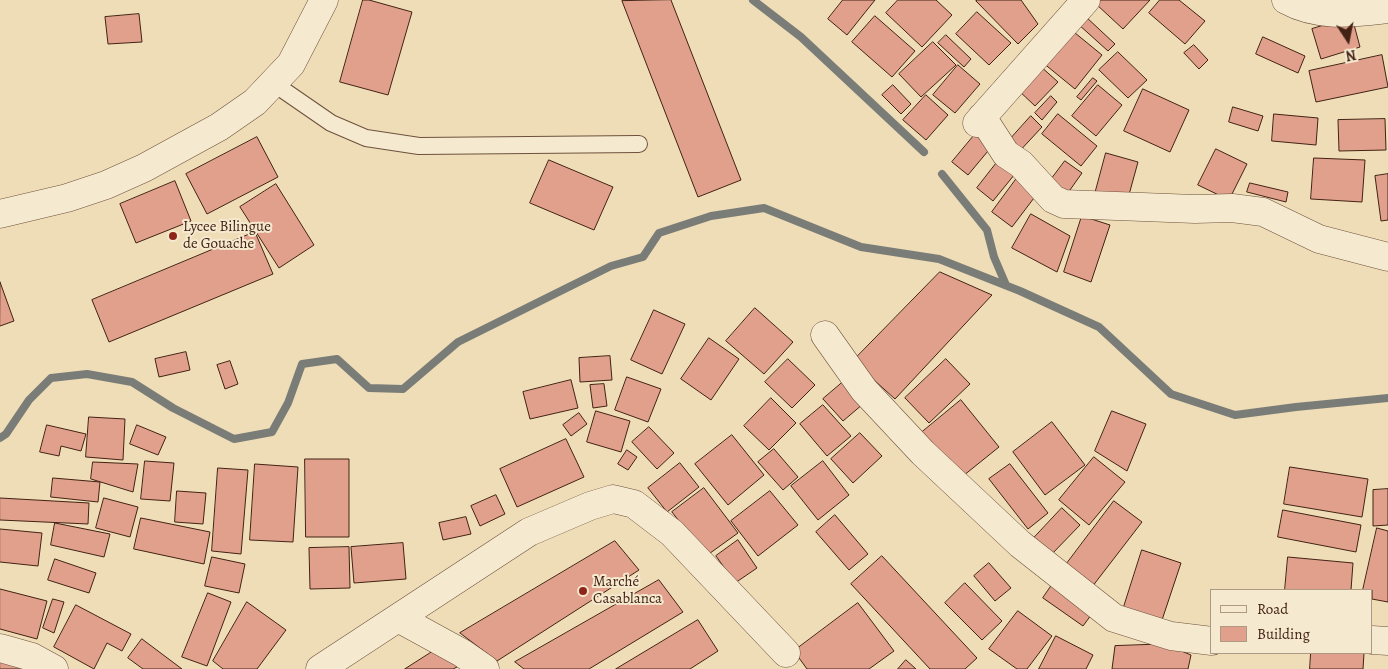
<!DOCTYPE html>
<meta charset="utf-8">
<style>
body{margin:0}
#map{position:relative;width:1388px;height:669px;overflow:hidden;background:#efddb7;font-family:Alegreya,serif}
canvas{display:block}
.legend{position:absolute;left:1210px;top:589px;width:162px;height:65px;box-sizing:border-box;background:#f5e9d0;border:1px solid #ad9984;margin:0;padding:6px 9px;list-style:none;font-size:15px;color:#422213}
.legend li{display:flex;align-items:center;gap:10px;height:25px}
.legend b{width:25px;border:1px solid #ad9984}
.north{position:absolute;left:1323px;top:15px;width:50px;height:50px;-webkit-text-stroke:4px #f5e9d0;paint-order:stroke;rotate:169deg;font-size:14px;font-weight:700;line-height:20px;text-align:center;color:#422213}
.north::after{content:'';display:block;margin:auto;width:18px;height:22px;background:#422213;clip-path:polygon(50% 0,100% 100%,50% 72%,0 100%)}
</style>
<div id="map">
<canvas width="1388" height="669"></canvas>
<ul class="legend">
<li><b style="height:6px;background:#f5e9d0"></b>Road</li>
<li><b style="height:14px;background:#e1a08c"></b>Building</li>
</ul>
<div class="north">N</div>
</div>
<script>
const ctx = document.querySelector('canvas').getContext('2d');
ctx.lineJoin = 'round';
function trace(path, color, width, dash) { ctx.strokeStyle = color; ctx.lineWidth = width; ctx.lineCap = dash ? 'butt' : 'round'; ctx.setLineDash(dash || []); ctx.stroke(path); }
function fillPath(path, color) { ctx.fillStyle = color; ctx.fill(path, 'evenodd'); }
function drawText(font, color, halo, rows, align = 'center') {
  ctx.font = font + ' Alegreya,serif'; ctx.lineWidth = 4; ctx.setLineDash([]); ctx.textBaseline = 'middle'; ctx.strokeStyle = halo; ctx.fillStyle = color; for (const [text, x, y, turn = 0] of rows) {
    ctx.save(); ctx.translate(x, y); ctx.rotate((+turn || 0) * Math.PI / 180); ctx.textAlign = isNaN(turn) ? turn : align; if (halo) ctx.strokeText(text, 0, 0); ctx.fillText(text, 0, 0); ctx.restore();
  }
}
const stream = new Path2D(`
 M753 0 801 37 924 152
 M942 174 987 230 994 257 1006 285
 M0 438 6 434 29 400 51 378 87 374 132 382 173 408 234 439 272 432 288 403 302 364 337 359 369 388 403 389 458 342 611 266 643 257 659 233 711 216 764 208 861 247 939 259 1020 291 1099 327 1171 394 1235 415 1296 407 1388 398`);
const building = new Path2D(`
 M363 0H369L412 12 388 95 340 82Z
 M671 0 741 180 698 197 622 1Z
 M843 0H875L847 35 828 19Z
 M898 0H936L952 15 922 47 886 13Z
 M978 0H1021L1038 24 1018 44 976 1Z
 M1099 0H1150L1123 29 1096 4Z
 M1160 0H1179L1205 21 1185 44 1149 13Z
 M977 12 1011 43 989 65 956 34Z
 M139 14 142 42 108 44 105 17Z
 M875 16 915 51 892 77 852 42Z
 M1085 16 1115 44 1108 51 1078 24Z
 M1352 17 1360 47 1321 59 1312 29Z
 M1069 28 1102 55 1075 89 1042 62Z
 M946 35 971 59 964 67 938 43Z
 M1263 37 1305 56 1298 73 1256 54Z
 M933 42 956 65 921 97 899 74Z
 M1194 45 1208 60 1199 69 1184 53Z
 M1118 52 1147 80 1128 98 1099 70Z
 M1382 55 1388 87 1316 102 1309 71Z
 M958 65 980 84 955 113 933 95Z
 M1039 65 1058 82 1035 106 1016 88Z
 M1093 78 1097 81 1081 100 1077 97Z
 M893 85 911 104 901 114 882 95Z
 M1098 85 1122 105 1096 136 1072 116Z
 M1143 89 1189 110 1170 152 1124 131Z
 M926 95 948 115 926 140 903 120Z
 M1051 96 1057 102 1042 120 1035 113Z
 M1233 107 1263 116 1258 131 1229 122Z
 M1058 114 1097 146 1081 166 1042 134Z
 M1274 114 1318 118 1316 145 1272 141Z
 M1031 116 1042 127 1016 155 1005 145Z
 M1385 119 1386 150 1339 151 1338 120Z
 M977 132 993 145 968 175 952 162Z
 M257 137 278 177 207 214 186 174Z
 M1216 149 1247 164 1229 200 1198 185Z
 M1106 153 1138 162 1127 202 1095 194Z
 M1002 156 1019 169 993 201 977 188Z
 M1314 158 1365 160 1362 202 1311 199Z
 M549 160 613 187 594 230 530 203Z
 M1065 161 1082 173 1065 197 1047 185Z
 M1020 174 1040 190 1012 227 992 212Z
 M1388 174V220L1381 221 1375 176Z
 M175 181 191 221 136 243 120 204Z
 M1250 183 1288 192 1286 202 1247 192Z
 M276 184 314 245 279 268 240 207Z
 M1031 214 1070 236 1057 272 1012 248Z
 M1082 216 1110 225 1091 282 1064 272Z
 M255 232 273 274 109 342 92 300Z
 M940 272 992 295 895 399 853 361Z
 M0 282 14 321 0 326Z
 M755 308 793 342 764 374 726 341Z
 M654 310 685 324 662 374 631 360Z
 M709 338 739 359 711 400 681 379Z
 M186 352 190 370 159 377 155 359Z
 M610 356 612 380 580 382 579 358Z
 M788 359 815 385 792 408 765 382Z
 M946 359 970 384 929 423 905 398Z
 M230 361 238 384 225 389 217 365Z
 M627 377 661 389 648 422 615 410Z
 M571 380 578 408 530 419 523 392Z
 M843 382 863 404 843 421 823 399Z
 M604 384 607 406 593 408 590 385Z
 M771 398 796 423 769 450 744 426Z
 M961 400 999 447 958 480 921 433Z
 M823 405 851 436 827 456 800 424Z
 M596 411 630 421 621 452 587 442Z
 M1112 411 1146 424 1127 471 1095 451Z
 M579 413 587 424 571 436 563 425Z
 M89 417 125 419 123 460 86 457Z
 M1052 422 1085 465 1045 495 1013 452Z
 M47 425 86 434 81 451 61 446 59 456 40 452Z
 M137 425 166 437 158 455 130 444Z
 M649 427 674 453 657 469 632 442Z
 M860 433 882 456 853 483 831 459Z
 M732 435 764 475 728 505 695 464Z
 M566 439 584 477 517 507 500 469Z
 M774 449 798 477 783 490 758 462Z
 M627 450 637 457 628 470 618 464Z
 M1094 457 1125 482 1089 525 1059 500Z
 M305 459H349V537H306Z
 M145 461 174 463 170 501 141 499Z
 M823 461 849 495 818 520 791 486Z
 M93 462 138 464 133 492 91 479Z
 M680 463 699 487 667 512 648 488Z
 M255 464 298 467 293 542 250 540Z
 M1010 464 1048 513 1028 529 989 479Z
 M1290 467 1368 479 1362 517 1284 504Z
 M218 468 248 470 241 554 212 551Z
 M53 478 100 482 98 502 51 497Z
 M704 488 738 533 706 556 672 512Z
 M1388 489V525L1373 526V490Z
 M177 491 206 493 203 524 175 522Z
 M770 491 798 525 758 556 731 521Z
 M496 495 505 514 480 526 471 506Z
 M0 498 89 503 88 524 0 520Z
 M104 498 138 507 130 537 96 528Z
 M1114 501 1142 522 1092 587 1065 566Z
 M1062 508 1080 525 1050 556 1032 540Z
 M1283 510 1361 525 1356 552 1278 537Z
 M835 515 868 554 849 570 816 532Z
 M466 517 471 534 443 540 439 523Z
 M141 518 210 532 204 564 134 549Z
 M55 523 110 534 104 557 51 545Z
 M1377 528 1388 531V602L1372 599V590H1363Z
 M0 529 42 533 38 566 0 562Z
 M738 540 757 568 735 583 716 556Z
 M615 541 639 570 497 661 460 633Z
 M403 543 406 579 354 583 351 547Z
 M349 547 350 588 310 589 309 548Z
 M1142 550 1181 563 1160 626 1122 613Z
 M882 556 977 658 965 669H930L851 584Z
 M212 557 245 564 239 593 205 586Z
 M1288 557 1353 563 1351 590H1285Z
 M55 559 96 573 89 593 48 580Z
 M989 563 1011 588 995 601 974 576Z
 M659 580 683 612 589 669H524L515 662Z
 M1054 582 1094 611 1083 626 1043 598Z
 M965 583 1002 621 982 640 945 603Z
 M0 589 47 601 37 639 0 629Z
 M208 593 231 602 207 666 182 657Z
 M53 599 64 602 54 633 43 628Z
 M247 602 286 630 257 669H223L213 661Z
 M858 603 894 651 869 669H807L794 651Z
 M76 605 131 634 122 651 107 643 94 669 54 647Z
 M1018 611 1052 636 1027 669H1017L989 649Z
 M698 620 718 651 690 669H616Z
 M1056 636 1093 655 1086 669H1039Z
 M142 639 182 669H143L128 658Z
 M1165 644 1191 655 1188 669H1112L1115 646Z
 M443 645 457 667 453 669H405Z
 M1311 653H1364L1363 669H1310Z
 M0 654 45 669H0Z
 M906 660 916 669H898Z`);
const service = new Path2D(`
 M273 83 331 123 366 138 419 146 639 144`);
const minor = new Path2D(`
 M1286 0C1319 18 1353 13 1388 9
 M982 117 1006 154 1021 164 1053 199 1064 204 1195 209 1232 208 1263 212 1319 239 1388 257
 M977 123 1086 0
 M825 335 864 390 923 453 1020 544 1114 618 1171 636 1212 641
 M398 618 462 653 485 669
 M1372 640 1388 641
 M0 648 32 657 54 669
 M320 669 529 532 590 506 613 499 634 504 672 533 786 653`);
const tertiary = new Path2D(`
 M0 214 67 198 106 185 144 168 219 127 255 102 291 64 324 0`);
const markers = [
 [173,236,5,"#8f2418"],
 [583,591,5,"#8f2418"]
];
const poiNames = [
 ["Lycee Bilingue",183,227],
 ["de Gouache",183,244],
 ["Marché",593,582],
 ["Casablanca",593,599]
];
trace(stream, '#7a7d77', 8);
fillPath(building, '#e1a08c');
trace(building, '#422213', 1);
trace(service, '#6d513c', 18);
trace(minor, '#6d513c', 29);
trace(tertiary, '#6d513c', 29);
trace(service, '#f5e9d0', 16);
trace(minor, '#f5e9d0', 28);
trace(tertiary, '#f5e9d0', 28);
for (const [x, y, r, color] of markers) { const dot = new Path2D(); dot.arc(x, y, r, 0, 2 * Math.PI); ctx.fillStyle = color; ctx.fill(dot); trace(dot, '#f5e9d0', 2); }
drawText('15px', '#422213', '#f5e9d0', poiNames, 'left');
</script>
